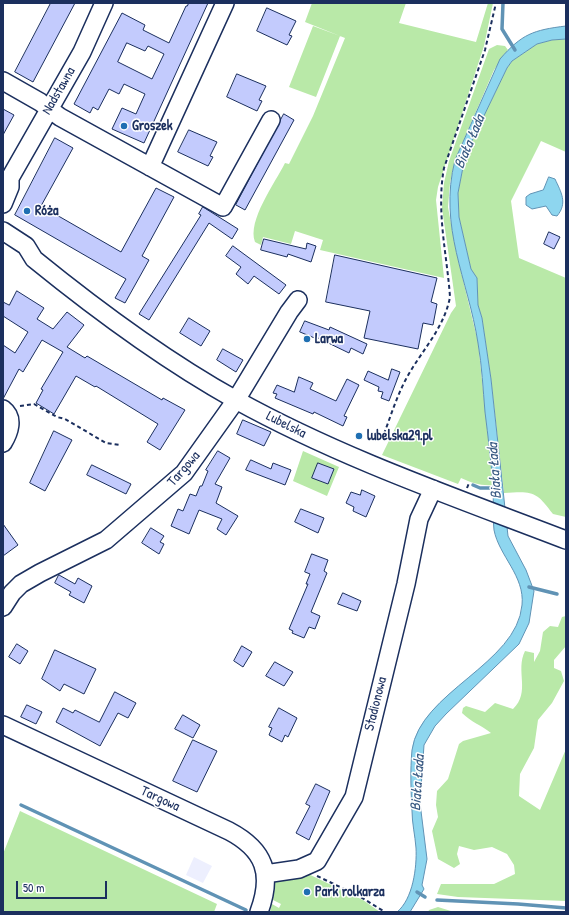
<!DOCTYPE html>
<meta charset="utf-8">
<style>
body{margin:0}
#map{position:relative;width:569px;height:915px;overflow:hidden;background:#fff;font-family:"Patrick Hand",sans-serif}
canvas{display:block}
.frame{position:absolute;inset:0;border:4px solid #1b2f5e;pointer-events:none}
.scale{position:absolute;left:16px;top:881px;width:91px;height:18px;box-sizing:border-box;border:2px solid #1b2f5e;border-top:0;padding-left:5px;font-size:12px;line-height:14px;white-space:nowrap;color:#1b2f5e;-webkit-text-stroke:3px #fff;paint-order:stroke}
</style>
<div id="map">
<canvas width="569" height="915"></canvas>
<div class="frame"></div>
<div class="scale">50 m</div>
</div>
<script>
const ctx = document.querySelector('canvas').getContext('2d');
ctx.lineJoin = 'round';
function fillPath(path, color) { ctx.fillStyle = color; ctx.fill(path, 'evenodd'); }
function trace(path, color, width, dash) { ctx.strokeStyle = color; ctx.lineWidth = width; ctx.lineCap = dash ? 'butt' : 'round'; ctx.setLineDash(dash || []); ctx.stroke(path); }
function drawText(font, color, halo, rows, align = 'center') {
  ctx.font = font + ' "Patrick Hand",sans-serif'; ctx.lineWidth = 3; ctx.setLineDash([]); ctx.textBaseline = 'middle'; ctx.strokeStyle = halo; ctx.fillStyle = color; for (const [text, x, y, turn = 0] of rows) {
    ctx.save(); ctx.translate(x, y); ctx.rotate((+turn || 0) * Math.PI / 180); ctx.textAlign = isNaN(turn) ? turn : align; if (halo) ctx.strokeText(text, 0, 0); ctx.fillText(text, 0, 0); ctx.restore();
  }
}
const built = new Path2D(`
 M194 857 212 866 203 883 186 875Z`);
const green = new Path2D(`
 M312 3H406L399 23 476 42 488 3H493L484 46 438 187 436 200 444 278 320 250 323 240 295 231 291 244 263 237 261 245 255 242C247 221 275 183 285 163L289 164 313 116 345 38 305 22Z
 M313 26 340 36 316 97 289 87Z
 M566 39V152L541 141 511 201 519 258 566 278V517L553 514C536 491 533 491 504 493L491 379 482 318 478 305 477 278 471 269 459 217 458 193 464 162 468 155V149L507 68 512 61 537 44 552 40Z
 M497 45 505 46 508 50 494 70 455 160 450 183 448 207 456 251 478 342 493 485C481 486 472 483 461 478L458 484 382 455 451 313 456 306 442 208 444 183 449 161 489 49Z
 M303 451 339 467 327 496 293 481Z
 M566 616V646L554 660V668L561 671 564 681 552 703 538 720 534 748 520 774 519 796 540 810 566 749V901L458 897 437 894 441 884H494L515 874 514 865 507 854 492 847 474 850 459 846 457 854 460 864 454 868 438 859 432 831 438 817 436 805 437 791 448 779 459 744 463 741 491 733C481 725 471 722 462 713L463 708 466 706 485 712 495 703 513 709C531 692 515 671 525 651L534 653V662L540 651 543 632 550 626 558 627 562 617Z
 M20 811 217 904 214 912H3V854Z
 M304 872 363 900 380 912H270L272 904 279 908 281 904 273 900 275 881Z
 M438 907 454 912H428L429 910Z`);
const water = new Path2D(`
 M566 26V39L552 40 537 44 512 61 507 68 468 149V155L464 162 458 193 459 217 471 269 477 278 478 305 482 318 491 379 508 536 526 570 534 591 529 623 519 644 446 714 435 726 424 745 420 803 427 859 422 885 424 889 410 912H397C413 899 417 867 416 848 415 835 412 823 412 811 411 791 410 771 412 750 420 692 517 664 522 605 525 576 499 556 494 530 492 515 494 500 493 485 491 461 488 436 485 412 483 389 482 366 478 343 468 279 438 227 455 160L500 59C522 34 533 30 566 26Z
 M549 177 555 179C561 192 568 203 557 216L552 215 546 206 532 209 526 205V197L530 194 543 190Z`);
const stream = new Path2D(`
 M503 3 502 29 515 50
 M473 485 480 488H498
 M529 587 557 594
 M21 805 246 910
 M417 892 425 897
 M437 900 518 904 566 908`);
const building = new Path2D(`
 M51 3H75L33 82 15 72Z
 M189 3H208L144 143 112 129 122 108 136 114 145 94 124 84 119 94 109 89 98 110 93 107 90 113 74 104 122 13 145 25 143 30 169 43 186 6H187ZM127 43 145 51 148 46 164 54 152 79 118 62Z
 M267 8 296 21 289 35 292 36 287 45 257 31Z
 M237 74 266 86 259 100 262 101 257 111 227 97Z
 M3 109 14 115 3 135Z
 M284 114 294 120 245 210 236 205Z
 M189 130 217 142 210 156 213 157 208 166 178 152Z
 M55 138 73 148 41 206 121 252 156 188 174 197 142 256 149 260 125 303 115 298 126 279 15 215Z
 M203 207 238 229 232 239 209 223 149 320 139 314 201 215 199 214Z
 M549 232 560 237 554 249 544 244Z
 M264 239 306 249 307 243 316 246 311 262 288 254 287 257 261 250Z
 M233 246 286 285 279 294 254 276 248 284 236 274 241 267 226 256Z
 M335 255 437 278 431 302 437 304 433 325 423 323 418 349 364 338 370 311 326 302Z
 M17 291 44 308 37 319 53 329 67 312 84 325 67 347 85 358 87 356 162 400 163 398 185 410 160 450 147 442 158 424 96 386 95 387 76 376 54 414 36 403 43 390 41 389 63 352 42 340 23 372 19 369 3 399V345L15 353 28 332 3 316V302L9 305Z
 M189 318 210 331 201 346 180 333Z
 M305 321 329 330 330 327 367 344 363 354 351 348 349 353 318 338 317 339 300 332Z
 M223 349 243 360 236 372 217 360Z
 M392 369 400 372 389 401 381 398 383 392 378 391 379 387 364 380 368 371 388 380Z
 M299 377 313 383 310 389 336 401 347 379 359 385 344 416 347 417 343 426 314 412 313 414 275 398 277 394 273 393 277 385 294 392Z
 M243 420 271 432 264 446 237 434Z
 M54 431 72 440 45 491 30 483Z
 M218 451 230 458 215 484 222 487 216 503 238 516 226 535 217 529 222 519 199 510 189 534 171 526 178 509 183 511 190 494 196 496 200 486H202L208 471 206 470Z
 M251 460 271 469 273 463 291 470 285 485 246 470Z
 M318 463 334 469 328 484 312 478Z
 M92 465 131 484 126 494 87 475Z
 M362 490 375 496 366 517 353 511 354 507 346 503 351 492 360 495Z
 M301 509 324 518 318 533 295 522Z
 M3 524 18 545 3 556Z
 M151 528 164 536 160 542 164 544 159 554 142 543Z
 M312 554 328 560 324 571 327 573 311 612 320 616 315 629 309 627 304 638 292 633 293 631 289 629 308 584H306L310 574 305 572Z
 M59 575 75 584 78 578 92 586 84 603 69 595 71 592 55 583Z
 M343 593 361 601 357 611 338 604Z
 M17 644 28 651 20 664 9 657Z
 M242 646 252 652 243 667 234 661Z
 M55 650 96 669 84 694 64 684 60 691 42 679Z
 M275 662 293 672 284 686 266 676Z
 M115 692 136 703 128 718 118 713 100 746 56 722 63 708 73 713 75 710 99 722Z
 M27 705 42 712 36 724 21 717Z
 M279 708 297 718 288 737 285 735 282 742 269 735 272 728 269 727Z
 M183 715 200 725 193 738 175 729Z
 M193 740 217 751 197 792 173 781Z
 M316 784 330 791 309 840 296 833 310 806 306 804Z`);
const path = new Path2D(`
 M20 406 34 404 57 417 65 419 106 443 120 445
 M384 434C391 415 397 396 406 379 421 351 444 329 450 297 447 254 436 212 444 168L485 50 496 3
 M467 488 469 483
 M317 876 359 896 385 912`);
const minor = new Path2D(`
 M3 81 40 102 60 117 223 207 271 120
 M150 167 225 3
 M3 184 10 178 82 52 104 3
 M3 204 10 187V178
 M3 231 26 246 34 259C98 311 164 360 236 400 341 458 454 497 566 540
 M3 409C15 418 9 433 3 443
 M3 607 12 593 21 584 40 573 106 540 184 473 236 400 289 312 298 300
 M3 725 229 831C265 850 273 874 259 912
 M265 874 299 869 317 861 354 797 406 584 419 519 433 489`);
const markers = [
 [124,126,4,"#1f6fb2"],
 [27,211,4,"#1f6fb2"],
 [307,339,4,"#1f6fb2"],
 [359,436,4,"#1f6fb2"],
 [307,892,4,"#1f6fb2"]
];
const streetNames = [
 ["Nadstawna",59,91,-60],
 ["Lubelska",286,425,27],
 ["Targowa",184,469,-49],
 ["Stadionowa",376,704,-76],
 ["Targowa",160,799,25]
];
const poiNames = [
 ["Groszek",132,126],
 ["Róża",35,211],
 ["Larwa",315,339],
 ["lubelska29.pl",367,436],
 ["Park rolkarza",315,892]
];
const waterNames = [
 ["Biała Łada",470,142,-67],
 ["Biała Łada",495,471,-94],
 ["Biała Łada",418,783,-86]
];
fillPath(built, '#edeffe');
fillPath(green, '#b9e9a8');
fillPath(water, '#8ed6ef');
trace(water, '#6093b5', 1);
trace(stream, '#6093b5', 3.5);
fillPath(building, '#c3cbfd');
trace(building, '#1b2f5e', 1);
trace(minor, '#1b2f5e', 20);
trace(path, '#1b2f5e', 2, [4, 3]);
trace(minor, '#fff', 17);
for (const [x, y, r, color] of markers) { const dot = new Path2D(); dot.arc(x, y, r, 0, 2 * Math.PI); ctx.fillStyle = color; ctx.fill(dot); trace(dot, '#fff', 1.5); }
drawText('14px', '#1b2f5e', '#fff', streetNames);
drawText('bold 14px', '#1b2f5e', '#fff', poiNames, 'left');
drawText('italic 15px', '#385982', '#fff', waterNames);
</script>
